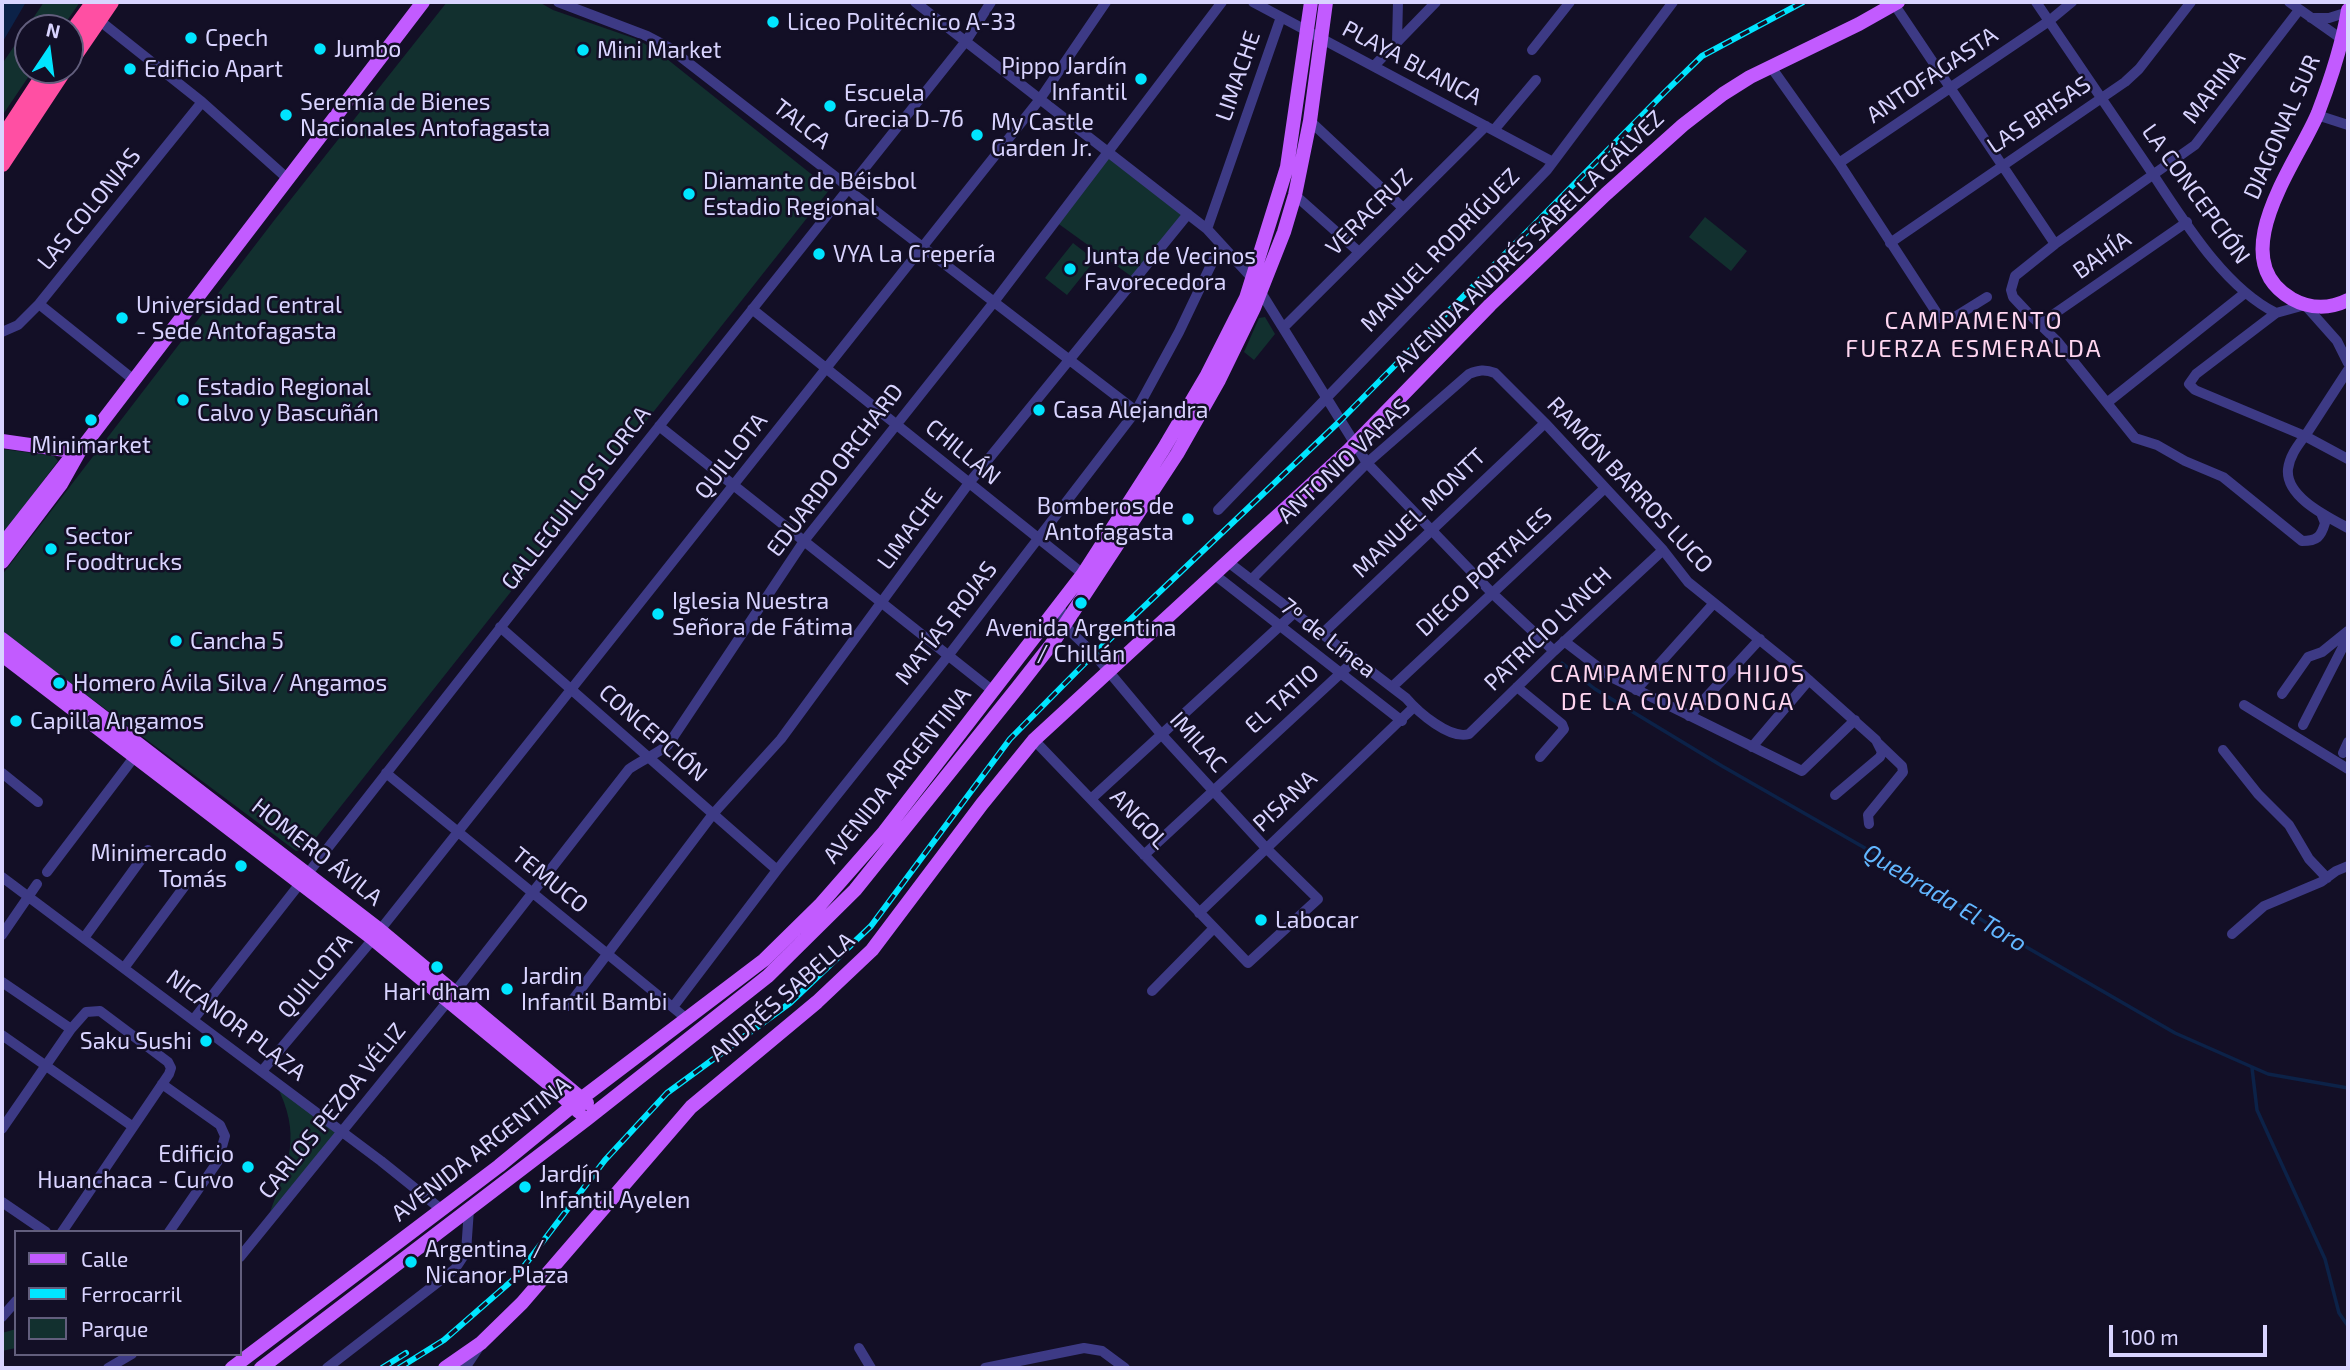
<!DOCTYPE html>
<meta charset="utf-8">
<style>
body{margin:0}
#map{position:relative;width:2350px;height:1370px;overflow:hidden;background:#130f26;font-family:"Exo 2",sans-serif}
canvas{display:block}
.frame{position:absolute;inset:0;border:4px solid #d9d4ff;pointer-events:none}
.legend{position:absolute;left:14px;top:1230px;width:228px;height:126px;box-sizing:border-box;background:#130f26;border:2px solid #625e7d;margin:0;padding:9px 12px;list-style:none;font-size:21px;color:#d9d4ff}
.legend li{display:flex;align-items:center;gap:14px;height:35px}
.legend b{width:35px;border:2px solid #625e7d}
.north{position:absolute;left:14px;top:14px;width:70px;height:70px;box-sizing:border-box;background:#130f26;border:2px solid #625e7d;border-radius:50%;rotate:13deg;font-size:19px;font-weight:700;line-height:28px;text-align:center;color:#d9d4ff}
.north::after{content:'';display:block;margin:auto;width:24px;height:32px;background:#00e5ff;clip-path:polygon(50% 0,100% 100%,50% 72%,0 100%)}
.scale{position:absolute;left:2109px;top:1325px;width:158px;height:32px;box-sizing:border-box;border:4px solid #d9d4ff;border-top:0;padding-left:9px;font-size:21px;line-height:24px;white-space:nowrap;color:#d9d4ff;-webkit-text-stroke:5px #130f26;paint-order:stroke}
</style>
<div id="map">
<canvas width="2350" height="1370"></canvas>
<div class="frame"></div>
<ul class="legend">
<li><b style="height:9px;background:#c25bff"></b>Calle</li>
<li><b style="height:9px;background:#00e5ff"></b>Ferrocarril</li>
<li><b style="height:19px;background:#12302f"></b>Parque</li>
</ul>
<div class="north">N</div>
<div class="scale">100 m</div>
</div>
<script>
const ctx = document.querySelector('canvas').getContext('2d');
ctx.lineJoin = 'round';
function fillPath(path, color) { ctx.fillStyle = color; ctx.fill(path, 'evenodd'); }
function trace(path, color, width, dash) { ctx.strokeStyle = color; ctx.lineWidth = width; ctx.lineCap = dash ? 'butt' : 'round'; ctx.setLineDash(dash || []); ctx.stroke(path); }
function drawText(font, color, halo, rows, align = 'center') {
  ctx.font = font + ' "Exo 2",sans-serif'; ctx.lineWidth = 5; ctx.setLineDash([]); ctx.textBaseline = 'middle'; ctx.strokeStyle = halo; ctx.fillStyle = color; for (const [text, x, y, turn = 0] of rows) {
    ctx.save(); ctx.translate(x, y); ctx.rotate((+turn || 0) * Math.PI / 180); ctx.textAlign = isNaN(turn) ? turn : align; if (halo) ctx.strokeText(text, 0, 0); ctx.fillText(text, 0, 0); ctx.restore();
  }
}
const green = new Path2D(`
 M44 2H80L62 28H28V70H33L2 116V64Z
 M447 2H539L553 10 639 40 667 59 830 189 307 849 296 851 2 632V575L276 218Z
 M1109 153 1188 214 1135 279 1056 222Z
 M1705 217 1747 251 1731 271 1689 237Z
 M1073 243 1095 260 1067 295 1045 278Z
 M1265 317 1275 334 1254 360 1244 352 1259 318Z
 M2 449 54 456 58 461 2 536Z
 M276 1084 338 1131 270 1212C289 1161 302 1136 276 1084Z
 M16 1329V1348L2 1351V1333Z`);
const water = new Path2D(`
 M2 2H26L2 43Z`);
const stream = new Path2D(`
 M1562 663 1595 689 1722 766 1898 867 2009 937 2175 1033 2268 1074 2348 1088
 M2252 1068 2257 1110 2325 1259 2339 1313 2348 1326`);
const minor = new Path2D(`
 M558 2 647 36 668 47 841 181 856 196 1136 411
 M915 2 1207 229 1252 278 1367 463 1492 593 1554 651
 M1253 2 1551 161
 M2036 2C2072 55 2108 108 2144 161 2179 212 2220 285 2276 313L2305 305 2337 341 2348 363
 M2289 2 2343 40
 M1894 4 2055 244
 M2299 10 2195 145 2055 244 2015 276 2011 290 2013 297 2028 313 2057 341 2135 438 2157 445 2185 461 2223 477 2302 541C2317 541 2321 537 2325 523L2321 513
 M95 17 202 102 288 179
 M2311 18H2329L2348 12
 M1397 42 1398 2
 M1532 50 1570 2
 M1374 66 1436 2
 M1771 67 1839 163 1940 318 1950 320 1987 297
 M2317 115 2348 125
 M1310 121 1403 208
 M1494 130 1536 80
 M1839 163 2049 21 2072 2
 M1295 195 1359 252
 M1207 229 1281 17
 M1890 243 2125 82 2139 69 2191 2
 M39 304 134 380
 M752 309 1083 574
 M2276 313 2196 374 2189 384 2195 390 2305 436 2348 459
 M2041 323 2187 222
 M1283 328 1486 126
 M2 332 18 325 39 304 202 102
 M2348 370C2335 390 2322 410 2309 430 2301 442 2290 453 2288 469 2285 497 2328 517 2348 528
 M2108 402 2245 293
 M659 426 993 691
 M1218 510 1547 170 1673 2
 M1228 562 1406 698C1418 712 1450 740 1469 734L1554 651 1663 550
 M1215 575 1402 721
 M1251 580 1367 463 1469 374C1478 370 1485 369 1495 373L1545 423 1663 550 1688 582 1802 674 1876 740 1882 752 1880 757 1835 795
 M500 627 777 870
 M1322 634 1545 423
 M1564 641 1611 677 1802 771 1855 720
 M1392 687 1605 488
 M1517 687 1562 724 1564 729 1540 757
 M1636 690 1714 603
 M2282 694 2308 657 2322 652 2348 631
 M2244 705 2348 769
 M1689 716 1760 639
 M2303 725 2348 637
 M1034 740 1248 963 1318 899 1266 848 1161 734 1094 654 1071 632 1065 625 1060 605
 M1752 747 1809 680
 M2223 750 2258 794 2289 825 2309 859 2327 878
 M2343 753 2348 742
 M2 773 38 802
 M386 773 687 1019
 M1091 799 1294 613
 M1869 824 1868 815 1903 772 1902 766 1879 744
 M1144 855 1355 660
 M47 872 135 756
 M2 877 381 1161 442 1210
 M1199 913 1414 707
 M380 930 1040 99 1106 2
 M2232 934 2264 906 2321 882 2336 871 2348 866
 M2 935 37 884
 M84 938 148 850
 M124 968 184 887
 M2 982 71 1029
 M1152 991 1213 929
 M568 1006 713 814 781 739 969 483 1188 214
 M673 1007 777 870 948 656 1136 411 1179 332 1221 244
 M193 1020 606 493 966 41 991 2
 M2 1035 132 1126
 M262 1071 373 939
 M162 1084 220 1125 225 1136 218 1161 169 1232
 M2 1129 71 1029 86 1012 100 1011 168 1062 171 1068 169 1074 62 1232
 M2 1202 46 1232
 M240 1257 448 1001 629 769C642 760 655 755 668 745L804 541 994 302 1222 2
 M2 1317 16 1301
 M859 1348 871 1368
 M108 1368 132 1354
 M327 1368 455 1269 466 1252 469 1209
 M465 1368 479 1347
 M985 1368 1084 1348 1102 1351 1125 1368`);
const major = new Path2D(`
 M2348 10C2342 46 2331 79 2318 113 2298 162 2221 258 2292 299 2310 309 2330 309 2348 300
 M2 441 79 452
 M2 545 67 462
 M2 562 61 484 79 452 423 2
 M2 639 380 930 587 1103
 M2 655 373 939 549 1084 579 1112
 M232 1368 499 1166 582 1098 764 960 820 905 884 832 1083 574 1164 448 1207 375 1246 298 1287 167 1311 2
 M261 1368 587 1119 768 976 855 890 1018 687 1054 641 1177 454 1219 380 1254 308 1284 232 1295 195 1310 121 1326 2
 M445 1368 481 1343 522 1303 691 1107 817 1002 872 950 982 804 1034 740 1349 450 1490 305 1606 194 1683 125 1723 94 1750 77 1859 24 1898 2`);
const highway = new Path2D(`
 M70 35 94 2
 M70 62 111 2
 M2 139 47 70
 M2 164 64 70`);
const rail = new Path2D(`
 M382 1368 406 1353
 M399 1368 444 1340 515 1278 605 1160 667 1093 790 1003 871 926 1010 739 1094 654 1341 420 1666 91 1702 56 1803 2`);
const markers = [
 [773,22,7,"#00e5ff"],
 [191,38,7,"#00e5ff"],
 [320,49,7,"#00e5ff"],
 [583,50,7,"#00e5ff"],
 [130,69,7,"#00e5ff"],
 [1141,79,7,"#00e5ff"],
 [830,106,7,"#00e5ff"],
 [286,115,7,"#00e5ff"],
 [977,135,7,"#00e5ff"],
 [689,194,7,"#00e5ff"],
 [819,254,7,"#00e5ff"],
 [1070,269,7,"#00e5ff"],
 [122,318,7,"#00e5ff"],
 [183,400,7,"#00e5ff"],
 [1039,410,7,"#00e5ff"],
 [91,420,7,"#00e5ff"],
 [1188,519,7,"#00e5ff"],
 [51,549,7,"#00e5ff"],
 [1081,603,7,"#00e5ff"],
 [658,614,7,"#00e5ff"],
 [176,641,7,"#00e5ff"],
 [59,683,7,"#00e5ff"],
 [16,721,7,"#00e5ff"],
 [241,866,7,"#00e5ff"],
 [1261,920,7,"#00e5ff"],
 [437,967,7,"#00e5ff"],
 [507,989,7,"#00e5ff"],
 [206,1041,7,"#00e5ff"],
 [248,1167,7,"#00e5ff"],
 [525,1187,7,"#00e5ff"],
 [411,1262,7,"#00e5ff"]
];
const poiNames = [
 ["Liceo Politécnico A-33",787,22],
 ["Cpech",205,38],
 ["Jumbo",334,49],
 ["Mini Market",597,50],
 ["Pippo Jardín",1127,66,"right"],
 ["Infantil",1127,92,"right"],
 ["Edificio Apart",144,69],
 ["Escuela",844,93],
 ["Grecia D-76",844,119],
 ["Seremía de Bienes",300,102],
 ["Nacionales Antofagasta",300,128],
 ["My Castle",991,122],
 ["Garden Jr.",991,148],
 ["Diamante de Béisbol",703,181],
 ["Estadio Regional",703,207],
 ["VYA La Crepería",833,254],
 ["Junta de Vecinos",1084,256],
 ["Favorecedora",1084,282],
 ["Universidad Central",136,305],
 ["- Sede Antofagasta",136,331],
 ["Estadio Regional",197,387],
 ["Calvo y Bascuñán",197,413],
 ["Casa Alejandra",1053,410],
 ["Minimarket",91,445,"center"],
 ["Bomberos de",1174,506,"right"],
 ["Antofagasta",1174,532,"right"],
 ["Sector",65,536],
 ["Foodtrucks",65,562],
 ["Iglesia Nuestra",672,601],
 ["Señora de Fátima",672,627],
 ["Avenida Argentina",1081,628,"center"],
 ["/ Chillán",1081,654,"center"],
 ["Cancha 5",190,641],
 ["Homero Ávila Silva / Angamos",73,683],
 ["Capilla Angamos",30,721],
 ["Minimercado",227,853,"right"],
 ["Tomás",227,879,"right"],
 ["Labocar",1275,920],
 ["Jardin",521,976],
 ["Infantil Bambi",521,1002],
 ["Hari dham",437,992,"center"],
 ["Saku Sushi",192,1041,"right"],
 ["Edificio",234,1154,"right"],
 ["Huanchaca - Curvo",234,1180,"right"],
 ["Jardín",539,1174],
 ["Infantil Ayelen",539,1200],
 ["Argentina /",425,1249],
 ["Nicanor Plaza",425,1275]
];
const streetNames = [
 ["PLAYA BLANCA",1412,63,28],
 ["ANTOFAGASTA",1932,75,-34],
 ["LIMACHE",1238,76,-71],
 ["MARINA",2214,87,-52],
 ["LAS BRISAS",2039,115,-34],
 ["TALCA",802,124,38],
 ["DIAGONAL SUR",2282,127,-66],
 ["LA CONCEPCIÓN",2196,194,54],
 ["LAS COLONIAS",89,209,-51],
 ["VERACRUZ",1369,212,-45],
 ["AVENIDA ANDRÉS SABELLA GÁLVEZ",1529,241,-44],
 ["MANUEL RODRÍGUEZ",1440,250,-46],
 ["BAHÍA",2102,255,-35],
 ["CHILLÁN",963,452,39],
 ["QUILLOTA",731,456,-52],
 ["ANTONIO VARAS",1344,461,-43],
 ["EDUARDO ORCHARD",835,470,-53],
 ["RAMÓN BARROS LUCO",1630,485,47],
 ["GALLEGUILLOS LORCA",576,498,-52],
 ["MANUEL MONTT",1419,513,-44],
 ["LIMACHE",910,529,-54],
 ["DIEGO PORTALES",1484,572,-43],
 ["MATÍAS ROJAS",946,623,-52],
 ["PATRICIO LYNCH",1548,629,-44],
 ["7º de Línea",1328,638,38],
 ["EL TATIO",1282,699,-42],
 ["CONCEPCIÓN",653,733,41],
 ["IMILAC",1198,742,48],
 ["AVENIDA ARGENTINA",897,775,-51],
 ["PISANA",1285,801,-43],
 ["ANGOL",1139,819,47],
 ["HOMERO ÁVILA",317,852,38],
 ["TEMUCO",550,880,39],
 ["QUILLOTA",315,976,-50],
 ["ANDRÉS SABELLA",782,997,-41],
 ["NICANOR PLAZA",236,1025,37],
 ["CARLOS PEZOA VÉLIZ",332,1111,-51],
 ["AVENIDA ARGENTINA",481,1149,-38]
];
const neighbourhoodNames = [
 ["CAMPAMENTO",1974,321],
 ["FUERZA ESMERALDA",1974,349],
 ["CAMPAMENTO HIJOS",1678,674],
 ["DE LA COVADONGA",1678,702]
];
const waterNames = [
 ["Quebrada El Toro",1945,898,31]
];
fillPath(green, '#12302f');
fillPath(water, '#0c2248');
trace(stream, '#0c2248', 3.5);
trace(minor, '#3d3a85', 10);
trace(major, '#c25bff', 14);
trace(highway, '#ff4fa3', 16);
trace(rail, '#00e5ff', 6);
trace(rail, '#130f26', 3.5, [10]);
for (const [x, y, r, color] of markers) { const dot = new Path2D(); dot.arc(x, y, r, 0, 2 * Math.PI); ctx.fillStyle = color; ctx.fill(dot); trace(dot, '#130f26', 2.5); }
drawText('23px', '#d9d4ff', '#130f26', poiNames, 'left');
drawText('23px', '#d9d4ff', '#130f26', streetNames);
ctx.letterSpacing = '2px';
drawText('24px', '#ffd6f0', '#130f26', neighbourhoodNames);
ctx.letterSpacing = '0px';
drawText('italic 24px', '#62b6ff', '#130f26', waterNames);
</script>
